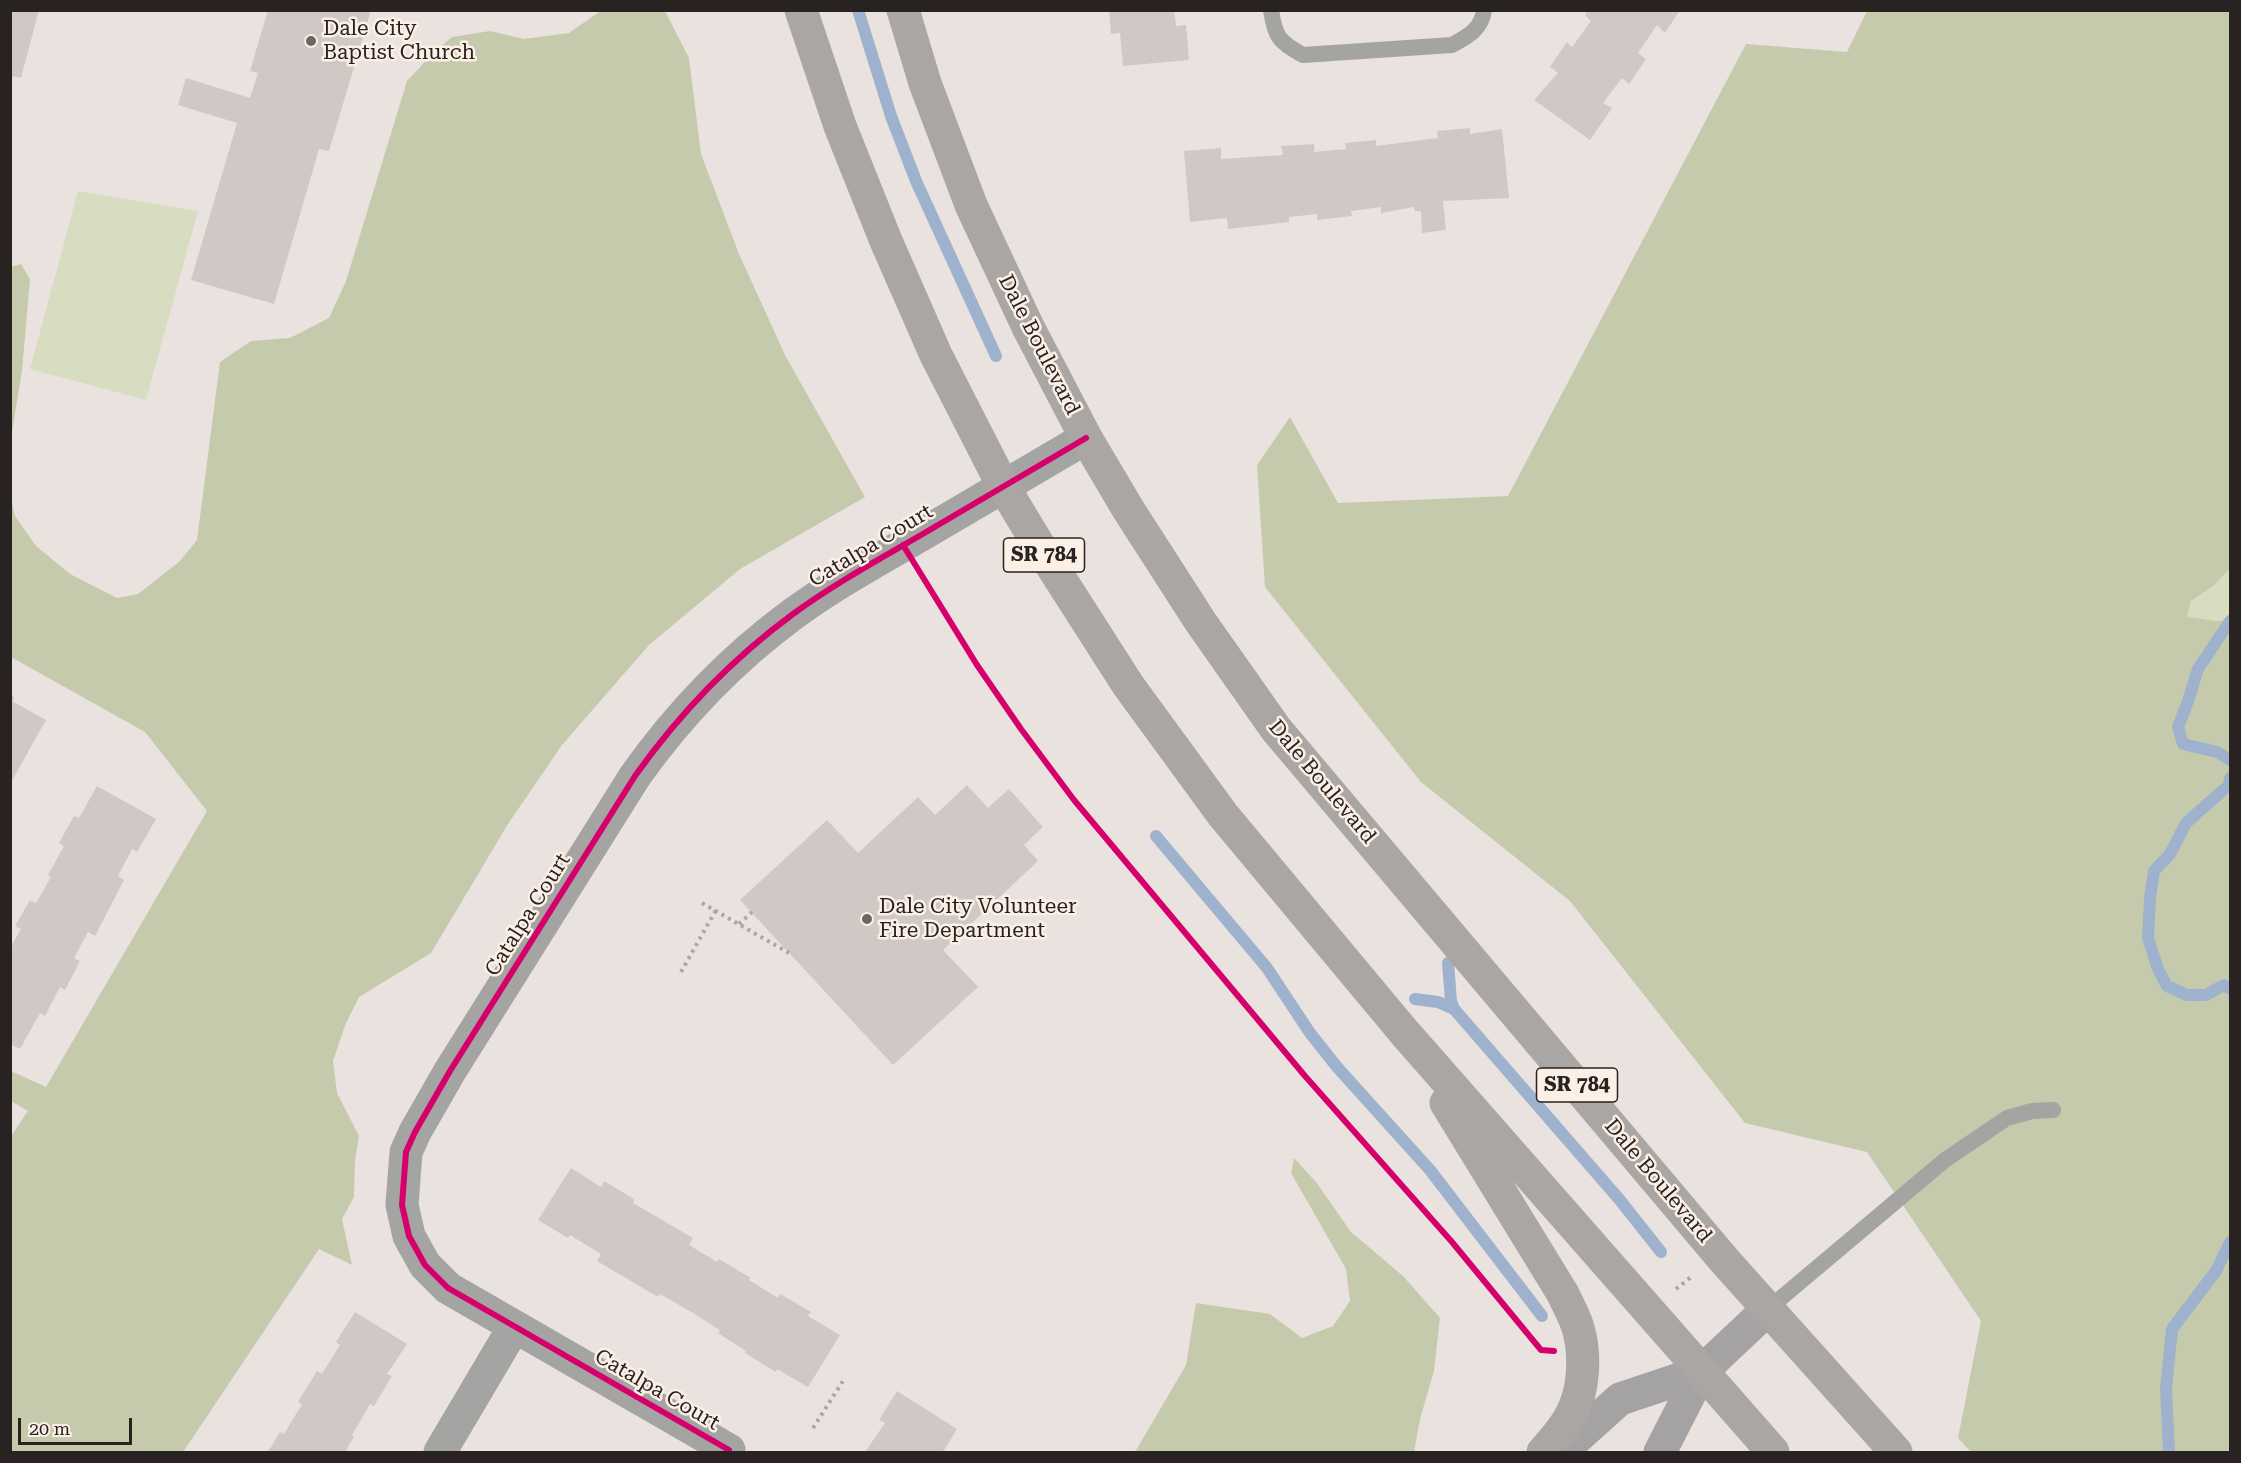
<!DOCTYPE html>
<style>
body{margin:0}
#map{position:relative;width:2241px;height:1463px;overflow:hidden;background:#eae2de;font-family:"Roboto Serif",serif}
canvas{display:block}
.frame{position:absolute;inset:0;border:12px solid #282320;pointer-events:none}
.scale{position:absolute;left:18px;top:1418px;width:114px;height:27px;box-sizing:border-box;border:3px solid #282320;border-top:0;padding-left:8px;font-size:18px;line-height:21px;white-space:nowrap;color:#282320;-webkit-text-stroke:4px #fcefe6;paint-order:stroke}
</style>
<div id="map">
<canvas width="2241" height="1463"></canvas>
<div class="frame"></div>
<div class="scale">20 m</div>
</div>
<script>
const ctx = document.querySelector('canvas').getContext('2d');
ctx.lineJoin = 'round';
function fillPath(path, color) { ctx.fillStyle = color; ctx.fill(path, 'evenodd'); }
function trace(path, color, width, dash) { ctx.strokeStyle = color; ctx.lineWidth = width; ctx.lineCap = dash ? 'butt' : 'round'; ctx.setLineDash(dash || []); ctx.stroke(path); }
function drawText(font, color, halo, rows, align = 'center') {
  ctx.font = font + ' "Roboto Serif",serif'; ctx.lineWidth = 5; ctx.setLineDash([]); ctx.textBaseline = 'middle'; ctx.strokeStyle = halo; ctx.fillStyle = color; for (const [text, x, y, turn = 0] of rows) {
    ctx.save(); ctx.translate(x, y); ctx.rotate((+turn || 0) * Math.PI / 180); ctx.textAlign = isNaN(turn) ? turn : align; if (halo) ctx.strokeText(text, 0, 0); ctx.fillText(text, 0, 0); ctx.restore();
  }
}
const green = new Path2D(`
 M78 191 198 211 146 400 30 369Z
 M2230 569V619L2217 621 2187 618 2190 601 2213 586Z`);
const forest = new Path2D(`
 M602 10 665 11 689 58 701 154 739 254 785 355 865 497 740 569 649 645 562 745 508 824 431 953 359 997 346 1023 333 1061 337 1093 359 1136 355 1160 354 1197 342 1219 352 1265 319 1249 183 1452H11V1136L28 1111 11 1101V1071L46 1087 207 811 145 732 11 657V499L15 516 36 546 70 574 117 598 138 594 180 561 197 540 220 362 251 341 290 338 329 318 346 281 407 81 435 51 452 37 490 31 524 39 569 33Z
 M1867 11H2230V569L2213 586 2191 601 2187 617 2217 621 2230 619V1452H1971L1958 1438 1981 1321 1867 1152 1745 1123 1570 901 1421 782 1265 587 1257 465 1290 417 1338 503 1508 496 1746 44 1847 52Z
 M21 264 30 279 22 371 11 438V267Z
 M1294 1158 1316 1182 1351 1232 1403 1276 1440 1318 1434 1371 1420 1419 1414 1452H1135L1186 1365 1196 1303 1270 1314 1302 1338 1333 1326 1350 1301 1346 1269 1291 1173Z`);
const stream = new Path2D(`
 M858 10 891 116 916 181 996 356
 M2230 621 2198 669 2188 701 2178 727 2183 744 2217 752 2230 760
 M2230 778 2229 785 2186 823 2170 854 2154 871 2150 898 2148 938 2158 969 2167 986 2187 995H2206L2224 985 2230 989
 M1156 836 1267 968 1310 1033 1337 1067 1430 1170 1542 1316
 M1448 963 1451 1001 1454 1009
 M1415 999 1438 1002 1454 1009 1619 1199 1661 1252
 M2169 1452 2166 1389 2172 1329 2216 1271 2230 1242`);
const building = new Path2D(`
 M10 10H39L21 78 13 76 11 84Z
 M268 10H371L329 151 319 149 274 304 191 280 237 123 178 105 186 78 250 98 258 73 250 71Z
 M1109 10H1174L1176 26 1186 25 1189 60 1123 66 1120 33 1111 34Z
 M1588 10H1680L1665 33 1657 25 1638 53 1646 59 1629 84 1622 78 1603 103 1612 108 1590 140 1534 100 1558 73 1550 67 1567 42 1572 47 1591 21 1585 15Z
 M1470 128V134L1502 129 1509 198 1443 201 1446 230 1422 233 1421 211H1415L1414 207 1381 213V207L1351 211 1352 216 1317 220V214L1289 217V222L1228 229 1227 218 1190 222 1184 151 1221 148V159L1283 155 1281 146 1314 144V152L1346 149 1345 143 1376 140V146L1438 138 1437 131Z
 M10 695 14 697 12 701 46 720 10 784Z
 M967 785 988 808 1009 789 1043 827 1024 845 1038 861 943 950 978 987 893 1065 740 900 827 820 858 853 918 797 935 815Z
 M97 786 156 819 137 852 132 849 118 876 124 880 95 936 88 932 74 958 80 961 65 990 60 987 45 1016 40 1013 20 1049 10 1044V948L21 929 15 926 30 900 36 903 51 877 48 875 64 846 59 843 74 816 79 818Z
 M571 1168 601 1187 604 1181 634 1199 633 1203 693 1238 689 1245 717 1262 719 1259 751 1278 749 1280 778 1298 780 1294 811 1312 808 1316 840 1335 808 1387 777 1369 776 1372 745 1353 746 1351 718 1333 720 1330 688 1310 660 1294 658 1297 597 1261 601 1254 570 1235 568 1238 538 1220Z
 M355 1312 407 1344 387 1374 392 1376 374 1406 370 1404 352 1435 354 1437 345 1452H268L280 1432 284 1434 302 1404 298 1402 317 1371 322 1374 340 1345 336 1342Z
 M897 1391 957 1429 943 1452H865L885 1423 879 1420Z`);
const path = new Path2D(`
 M702 903 789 953
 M739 924 752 912
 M681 972 716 910
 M1676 1289 1691 1277
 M813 1428 843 1381`);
const lane = new Path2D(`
 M1271 10C1275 37 1279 42 1303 55L1452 45C1467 37 1482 29 1484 10
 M1768 1309 1945 1160 2007 1118 2032 1111 2053 1110`);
const street = new Path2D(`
 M440 1452 514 1327
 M728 1452 729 1450 448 1288 425 1265 409 1236 402 1205 406 1152 415 1132 450 1071 635 776C679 714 732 659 793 614 834 584 878 560 921 535 976 503 1031 470 1086 438`);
const secondary = new Path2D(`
 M1561 1452 1620 1399 1701 1372
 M1660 1452 1701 1372 1768 1309`);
const primary = new Path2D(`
 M801 10 840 126 886 241 936 355 1003 486 1041 549 1128 685 1223 815 1404 1032 1773 1452
 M903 10 925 83 971 205 1028 327 1086 438 1128 509 1200 621 1276 729 1724 1260 1896 1452
 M1446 1103 1563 1294C1568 1305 1575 1317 1578 1328 1586 1355 1584 1391 1571 1415 1564 1429 1553 1441 1543 1452`);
const cycleway = new Path2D(`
 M903 545 977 665 1021 729 1074 800 1305 1076 1452 1242 1541 1350 1554 1351
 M728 1452 729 1450 448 1288 425 1265 409 1236 402 1205 406 1152 415 1132 450 1071 635 776C679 714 732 659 793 614 834 584 878 560 921 535 976 503 1031 470 1086 438`);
const markers = [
 [311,41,6,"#6c6662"],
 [867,919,6,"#6c6662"]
];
const shields = [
 [1044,555,81],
 [1577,1085,81]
];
const shieldNames = [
 ["SR 784",1044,555],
 ["SR 784",1577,1085]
];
const poiNames = [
 ["Dale City",323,29],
 ["Baptist Church",323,53],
 ["Dale City Volunteer",879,907],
 ["Fire Department",879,931]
];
const streetNames = [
 ["Dale Boulevard",1039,345,63],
 ["Catalpa Court",871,546,-31],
 ["Dale Boulevard",1322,782,50],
 ["Catalpa Court",528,915,-58],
 ["Dale Boulevard",1658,1181,50],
 ["Catalpa Court",657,1390,30]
];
fillPath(green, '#d8dcc1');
fillPath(forest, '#c6caac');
trace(stream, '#9eb2ce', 12);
fillPath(building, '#cfc8c5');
trace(path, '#a9a6a5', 4, [3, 4.5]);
trace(lane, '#a4a4a2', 16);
trace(street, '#a4a4a2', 33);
trace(secondary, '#a4a2a2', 33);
trace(primary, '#a9a6a4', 33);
trace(cycleway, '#d6006c', 6);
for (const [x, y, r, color] of markers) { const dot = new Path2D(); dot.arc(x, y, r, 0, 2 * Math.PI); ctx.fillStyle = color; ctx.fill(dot); trace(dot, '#fcefe6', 2); }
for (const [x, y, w] of shields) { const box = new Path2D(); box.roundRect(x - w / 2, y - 17, w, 34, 4.5); ctx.fillStyle = '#fcefe6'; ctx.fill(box); trace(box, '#282320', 1.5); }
drawText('bold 20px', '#282320', null, shieldNames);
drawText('21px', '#282320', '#fcefe6', poiNames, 'left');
drawText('21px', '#282320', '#fcefe6', streetNames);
</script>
